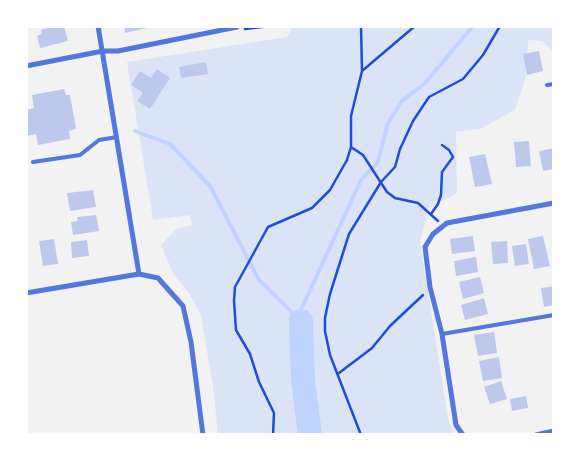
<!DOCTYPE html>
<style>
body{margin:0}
#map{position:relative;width:580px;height:461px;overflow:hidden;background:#f2f2f2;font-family:"Sofia Sans Condensed",sans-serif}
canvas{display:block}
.frame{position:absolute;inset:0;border:28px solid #fff;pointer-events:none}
</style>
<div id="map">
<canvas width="580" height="461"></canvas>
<div class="frame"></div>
</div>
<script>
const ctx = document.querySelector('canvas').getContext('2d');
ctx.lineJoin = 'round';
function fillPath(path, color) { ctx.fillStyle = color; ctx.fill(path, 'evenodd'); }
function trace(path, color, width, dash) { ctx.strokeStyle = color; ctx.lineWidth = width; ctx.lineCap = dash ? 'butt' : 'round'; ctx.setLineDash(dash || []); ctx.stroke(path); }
const green = new Path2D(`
 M293 26H554V52L542 41 528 40 527 73 515 110 480 129 456 132 457 193 428 209 420 243 448 418 454 435H218L213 387 201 316 190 295 173 273 161 245 176 229 192 225 190 215 153 220 127 62 287 37Z`);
const stream = new Path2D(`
 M135 131 170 144 210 186 259 280 301 321
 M301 321V310L361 180 378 162 388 123 402 101 425 83 473 26`);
const river = new Path2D(`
 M301 321 303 381 310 435`);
const building = new Path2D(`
 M55 26H64L68 41 40 48 37 36 42 34 41 30Z
 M124 26H152V27L125 33Z
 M539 51 543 71 527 75 523 54Z
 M206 62 208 74 181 78 179 67Z
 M157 69 170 78 150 109 137 101 143 93 131 85 140 71 151 78Z
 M64 89 66 95H70L76 129 69 131 70 139 38 145 36 134 26 136V110L34 108 32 95Z
 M529 141 531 166 516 167 514 142Z
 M554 148V169L543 171 539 151Z
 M485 154 492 184 475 187 469 157Z
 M93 190 96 207 70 211 67 193Z
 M96 215 99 231 73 235 71 222 78 221 77 217Z
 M473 236 475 251 452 254 450 239Z
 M543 236 550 266 534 269 528 239Z
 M54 239 58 264 43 266 39 241Z
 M87 240 89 256 72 258 71 242Z
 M507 241 508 263 493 264 491 242Z
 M526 244 529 264 515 266 512 246Z
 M476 257 478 272 456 276 454 261Z
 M480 277 484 293 463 299 459 282Z
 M554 286V305L544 307 541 288Z
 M484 298 488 314 465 320 461 305Z
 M494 332 497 353 478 356 474 335Z
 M499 357 502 378 483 381 479 361Z
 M501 381 507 399 490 404 484 387Z
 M526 396 528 408 512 411 510 399Z`);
const path = new Path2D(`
 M245 29 271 26
 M362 71 415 26
 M351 147 363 155 387 192 395 198 418 203 438 221
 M431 214 438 204 441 195 442 172 453 157 449 150 442 145
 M339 373 372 348 390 326 423 295
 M273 435 274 413 259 382 250 354 236 330 234 301 235 287 268 227 312 208 330 190 347 160 351 147V116L362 71 361 26
 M361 435 330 355 325 331V318L330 294 349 234 381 182 395 167 400 149 413 121 429 97 463 79 483 55 500 26`);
const service = new Path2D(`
 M547 85 554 84
 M33 162 80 155 99 140 117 137
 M442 334 554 315`);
const minor = new Path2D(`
 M98 26 139 274 158 278 183 306 191 342 203 435
 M26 66 103 51H118L237 27
 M26 293 139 274
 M463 435 456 425 442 334 430 287 425 247 433 234 447 223 554 203
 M536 435 554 431`);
fillPath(green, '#dbe4f7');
trace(stream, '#bfd3fe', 4);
trace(river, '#bfd3fe', 24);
fillPath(building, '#bdc9ec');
trace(path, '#1d4ed8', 2.5);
trace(service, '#5277de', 4);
trace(minor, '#5277de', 5);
</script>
